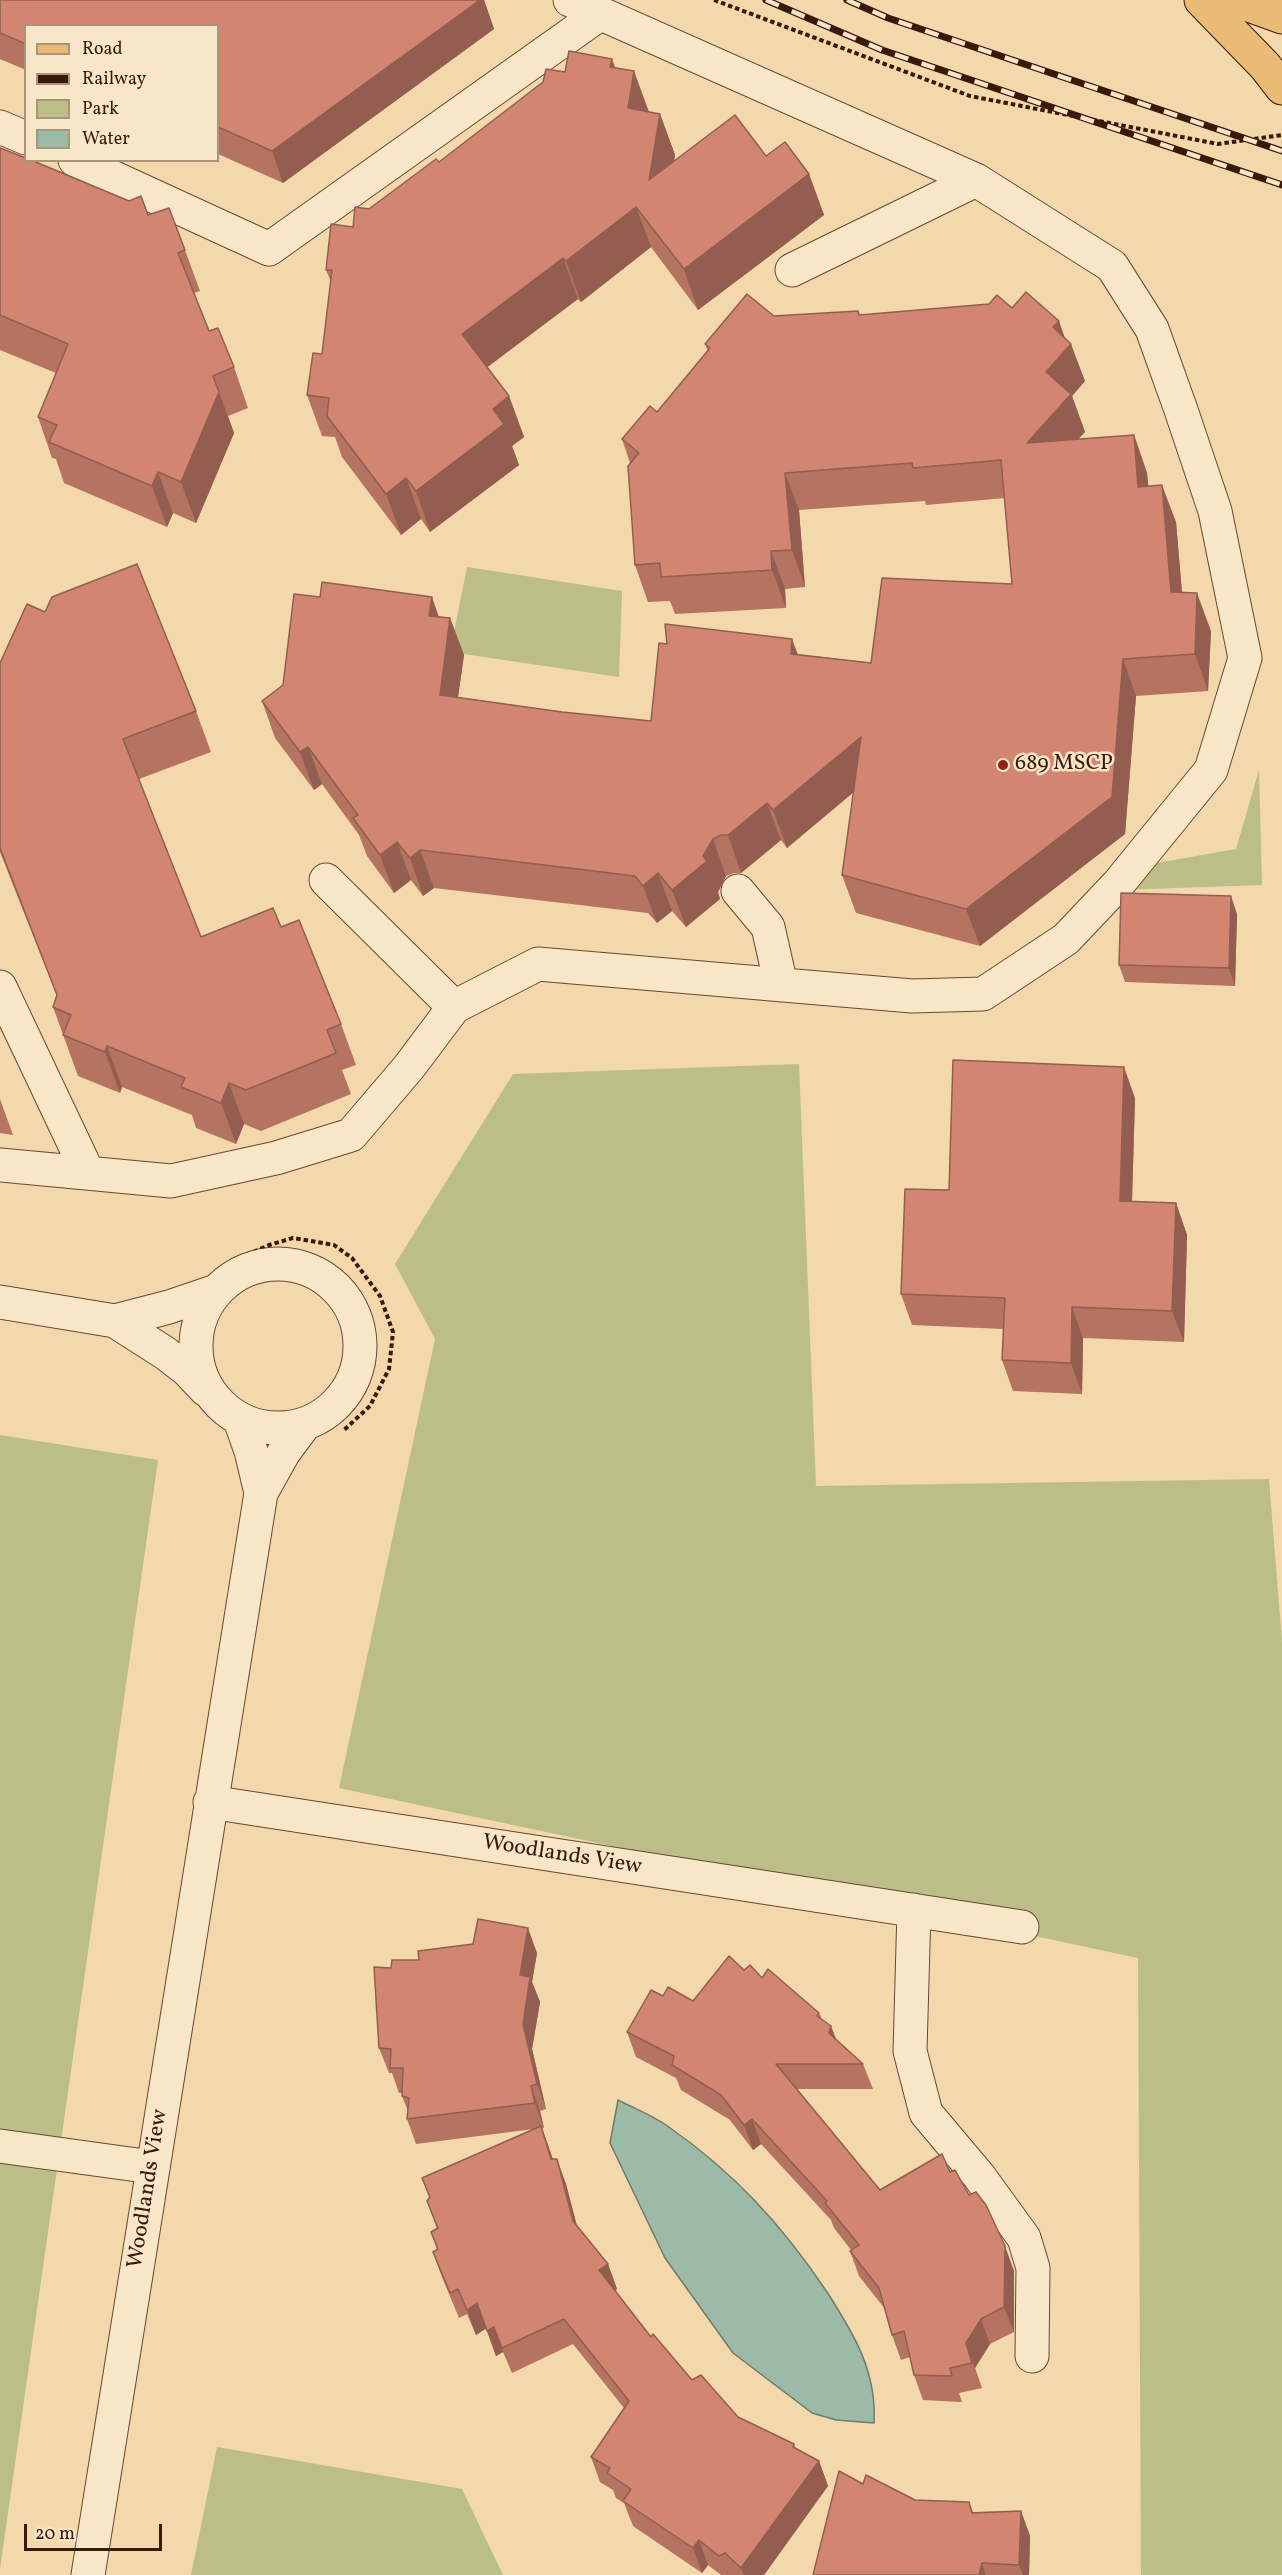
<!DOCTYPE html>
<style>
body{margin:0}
#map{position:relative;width:1282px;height:2575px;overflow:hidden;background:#f2d8aa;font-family:Vollkorn,serif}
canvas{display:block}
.legend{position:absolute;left:24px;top:24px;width:195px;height:138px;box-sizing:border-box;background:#f7e6c8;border:2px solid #ab947c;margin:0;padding:8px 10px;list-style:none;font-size:18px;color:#3a180a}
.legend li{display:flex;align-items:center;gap:12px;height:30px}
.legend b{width:30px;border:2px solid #ab947c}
.scale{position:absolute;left:24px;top:2524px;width:138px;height:27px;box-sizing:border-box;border:3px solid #3a180a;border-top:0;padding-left:8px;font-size:18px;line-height:21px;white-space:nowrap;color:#3a180a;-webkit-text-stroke:4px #f7e6c8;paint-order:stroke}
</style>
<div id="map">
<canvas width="1282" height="2575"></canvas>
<ul class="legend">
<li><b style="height:8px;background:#e9bc75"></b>Road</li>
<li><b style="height:8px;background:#3a180a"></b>Railway</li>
<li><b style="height:16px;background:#bcbe88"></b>Park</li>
<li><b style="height:16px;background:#9bbaa8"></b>Water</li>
</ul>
<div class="scale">20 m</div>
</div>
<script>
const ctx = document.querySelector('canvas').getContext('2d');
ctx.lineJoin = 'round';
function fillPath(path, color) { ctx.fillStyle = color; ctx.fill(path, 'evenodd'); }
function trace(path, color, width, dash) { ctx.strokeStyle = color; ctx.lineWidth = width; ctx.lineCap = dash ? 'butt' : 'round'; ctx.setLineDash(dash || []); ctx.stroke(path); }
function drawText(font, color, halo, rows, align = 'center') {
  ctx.font = font + ' Vollkorn,serif'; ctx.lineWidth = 5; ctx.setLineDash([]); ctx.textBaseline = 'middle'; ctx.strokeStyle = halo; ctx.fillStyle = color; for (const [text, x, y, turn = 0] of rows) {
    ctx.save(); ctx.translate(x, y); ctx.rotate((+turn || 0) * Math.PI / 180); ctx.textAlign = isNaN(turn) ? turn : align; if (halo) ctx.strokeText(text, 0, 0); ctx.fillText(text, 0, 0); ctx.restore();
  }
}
const green = new Path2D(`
 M467 567 622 591 619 677 450 652Z
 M1259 770 1262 885 1120 890 1134 867 1236 849Z
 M799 1064 816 1486 1269 1479 1282 1642V2575H1141L1138 1958 339 1788 435 1339 395 1264 513 1074Z
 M0 1435 158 1460 0 2569Z
 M217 2447 462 2489 503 2575H191Z`);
const water = new Path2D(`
 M618 2100C634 2108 651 2115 666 2125 734 2172 782 2225 827 2292 854 2334 877 2372 874 2423L836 2420 812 2413 733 2353 665 2258 610 2143Z`);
const path = new Path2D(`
 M714 0 970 96 1218 144 1282 135
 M240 1258 269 1245 293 1238 334 1245 352 1258 380 1296 393 1332 389 1369 370 1406 344 1430`);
const minor = new Path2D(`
 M0 127 26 138
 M75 160 269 249 601 13
 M792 270 976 180
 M326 880 454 1007
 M738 891 768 927 781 985
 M0 987 88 1173
 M0 1165 171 1181 276 1158 351 1135 409 1067 454 1007 538 964 912 996 983 994 1066 939 1119 883 1211 770 1245 658 1215 511 1181 410 1152 329 1112 266 976 180 570 0
 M196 1346a82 82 0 1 1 164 0a82 82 0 1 1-164 0Z
 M0 1302 115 1321 165 1353 187 1370 206 1390
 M115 1321 169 1307 216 1291
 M240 1420 251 1451 261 1493
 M210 1802 1022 1927
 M914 1910 910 2051 926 2113 979 2176 1024 2238 1033 2268 1032 2356
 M0 2146 152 2167
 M88 2575 261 1493 284 1452 304 1425`);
const major = new Path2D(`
 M1201 0 1265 66 1282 88
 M1235 0 1282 17`);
const rail = new Path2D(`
 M766 0 882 50 1282 185
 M847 0 888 18 1282 151`);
const wall = new Path2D(`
 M0 0H484L494 29 283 183 218 154V26H26V70L0 59Z
 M612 59 615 68 649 112 660 114 675 155 674 161 766 156 809 174 824 215 698 310 651 247 581 302 578 299 487 367 509 396 524 437 512 446 519 465 430 532 421 519 401 535 342 457 335 437 322 436 307 395 322 354 331 282 326 270 353 227 369 209 439 162 565 72Z
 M0 148 148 215 185 250 200 291 194 293 209 331 234 367 248 408 228 416 234 433 196 523 173 513 167 527 64 483 56 459 52 458 38 417 56 373 0 350Z
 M1012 308 1065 338 1085 381 1072 396 1085 432 1078 439 1134 435 1147 473 1148 486 1176 522 1182 592 1211 631 1208 691 1136 696 1125 834 980 946 856 913 842 875 854 792 787 848 781 840 741 873H734L726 876 718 892 720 899 686 927 672 911 657 923 648 913 434 888 423 896 411 880 394 893 367 856 359 835 322 784 314 790 275 738 262 701 283 685 320 597 450 618 464 655 458 697 562 712 651 721 798 654 871 663 1012 584 1005 498 926 505 925 501 799 510 805 587 785 589 786 608 675 614 670 601 648 602 635 565 630 463 622 439 657 412 708 351 705 344 774 316 858 311 860 315Z
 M0 663 196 711 211 752 139 779 201 937 281 927 341 1024 356 1065 342 1070 351 1094 261 1131 244 1124 236 1144 196 1128 192 1115 122 1087 120 1093 78 1076 53 1007 57 996 0 852Z
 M1237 914 1235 986 1125 982 1119 965Z
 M1135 1098 1132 1202 1176 1203 1187 1235 1184 1342 1083 1338 1082 1394 1013 1391 1002 1360 1003 1329 912 1325 901 1294 949 1190Z
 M0 1099 1 1102 13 1135 0 1133Z
 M537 1953 532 1982 540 2002 532 2049 546 2109 540 2111 544 2128H542L553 2159 566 2184 577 2226 608 2264 617 2289 615 2291 651 2337 692 2380 738 2417 794 2444 796 2449 819 2461 828 2486 764 2575H721L708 2565 702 2573 633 2526 624 2503 616 2498 613 2490 600 2482 591 2457 624 2408 573 2344 512 2373 503 2352 496 2356 486 2328 476 2335 467 2314 459 2318 442 2277 433 2252 437 2249 431 2232 437 2229 427 2201 429 2197 422 2178 534 2129 416 2144 407 2119 408 2111 402 2096V2093H399L392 2073H389L379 2048 391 1968 419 1960Z
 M744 1970 762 1978 819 2013 822 2019 831 2026 836 2039 863 2064 873 2089H796L880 2190 950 2172 969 2195 1014 2271V2332L990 2344 975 2368 982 2388 959 2393 962 2402 923 2400 914 2375 910 2357 901 2360 892 2335 885 2309 859 2276 850 2251 851 2250 834 2228 831 2220 761 2144 753 2150 730 2120 681 2090 676 2078 636 2057 627 2032 663 1996 693 2001Z
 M863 2484 915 2500 969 2502 973 2512 1021 2511 1030 2536 1029 2575H813Z`);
const shadedWall = new Path2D(`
 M480 0H484L494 29 283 183 272 151Z
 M612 59 626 99 610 67Z
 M634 71 649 112 628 108Z
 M660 114 675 155 664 221 649 180Z
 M809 174 824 215 698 310 684 269Z
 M636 207 651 247 581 302 566 261Z
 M563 258 578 299 477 375 462 334Z
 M1059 321 1068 347 1071 344 1085 381 1072 396 1085 432 1040 480 1027 443 1046 372 1053 327Z
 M219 392 234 433 196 523 181 482Z
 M509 396 524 437 512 446 519 465 430 532 416 491 493 409Z
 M1134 435 1147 473 1152 524 1138 487Z
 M158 472 173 513 167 527 152 486Z
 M785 473 799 510 805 587 792 550Z
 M406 478 421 519 401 535 386 494Z
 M1162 485 1176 522 1185 629 1171 592Z
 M771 551 785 589 786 608 772 570Z
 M1197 593 1211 631 1208 691 1195 654Z
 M432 597 445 635 429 616Z
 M450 618 464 655 453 732 440 695Z
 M792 639 806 676 791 654Z
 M1123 659 1136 696 1125 834 980 946 966 909Z
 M861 737 875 774 787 848 773 810Z
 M308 747 322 784 314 790 300 752Z
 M767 803 781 840 741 873 728 835Z
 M713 839 726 876 718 892 720 899 686 927 672 890 703 856Z
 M397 842 411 880 394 893 380 855Z
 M420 850 434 888 423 896 410 858Z
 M658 873 672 911 657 923 643 886Z
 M1231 896 1237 914 1235 986 1229 968Z
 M107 1046 122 1087 120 1093 105 1052Z
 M1124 1067 1135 1098 1131 1233 1120 1201Z
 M229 1083 244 1124 236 1144 221 1103Z
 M1176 1203 1187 1235 1184 1342 1172 1311Z
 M1072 1307 1083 1338 1082 1394 1071 1363Z
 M528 1928 537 1953 532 1982 540 2002 532 2049 546 2109 537 2084 523 2024 520 1975Z
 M831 2026 840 2051 829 2033Z
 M531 2086 540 2111 544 2128 535 2103Z
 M752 2119 761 2144 753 2150 744 2125Z
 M541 2126 550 2151 560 2184 551 2159Z
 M557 2159 566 2184 582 2246 573 2221Z
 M1005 2246 1014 2271V2332L1004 2307Z
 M608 2264 617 2289 608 2295 599 2270Z
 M477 2303 487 2328 476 2335 467 2310Z
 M981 2319 990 2344 975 2368 982 2388 966 2343Z
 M494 2327 503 2352 496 2356 487 2331Z
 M819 2461 828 2486 764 2575H744L741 2568Z
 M1021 2511 1030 2536 1029 2575H1023L1019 2565Z
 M699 2540 708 2565 702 2573 693 2548Z
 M982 2563 986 2575H979Z`);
const building = new Path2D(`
 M0 0H480L272 151 218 127V26H26V44L0 33Z
 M569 51 612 59 610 67 634 71 628 108 660 114 649 180 735 115 766 156 785 142 809 174 684 269 636 207 566 261 563 258 462 334 509 396 493 409 504 424 416 491 406 478 386 494 327 416 329 398 307 395 313 353 322 354 332 270H326L331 224 353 227 355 207 369 209 436 159 439 162 543 82 546 69 565 72Z
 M0 148 26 158V160H31L129 201 141 196 148 215 169 208 185 250 178 253 209 331 218 328 234 367 213 376 219 392 181 482 158 472 152 486 49 442 57 425 38 417 68 344 0 315Z
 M1026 292 1059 321 1053 327 1071 344 1046 372 1071 394 1027 443 1134 435 1138 487 1162 485 1171 592 1197 593 1195 654 1123 659 1112 797 966 909 842 875 861 737 773 810 767 803 728 835H721L713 839 703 856 707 861 672 890 658 873 643 886 635 876 420 850 410 858 397 842 380 855 353 818 358 815 308 747 300 752 262 701 283 685 294 594 320 597 322 582 432 597 429 616 450 618 440 695 562 712 651 721 659 643 667 644 665 624 792 639 791 654 871 663 882 578 1012 584 1001 460 913 468 912 463 785 473 792 550 771 551 772 570 661 577 660 563 635 565 628 466 639 453 622 439 650 406 657 412 710 348 705 344 747 294 774 316 858 311 859 315 989 304 997 295 1012 308Z
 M137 564 196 711 123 739 201 937 273 908 281 927 299 920 341 1024 327 1030 336 1053 246 1090 229 1083 221 1103 181 1087 185 1078 107 1046 105 1052 63 1035 71 1015 53 1007 57 995 0 848V663L27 604 45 612 52 597Z
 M1121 893 1231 896 1229 968 1119 965Z
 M953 1060 1124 1067 1120 1201 1176 1203 1172 1311 1072 1307 1071 1363 1002 1360 1005 1298 901 1294 905 1189 949 1190Z
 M478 1919 528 1928 520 1975 530 1977 523 2024 537 2084 531 2086 535 2103 407 2119 409 2098 402 2096 403 2068H390L391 2049 379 2048 374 1967 391 1968 392 1960H419L418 1951 473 1944Z
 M729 1956 744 1970 750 1965 762 1978 768 1969 819 2013 817 2016 831 2026 829 2033 863 2064H776L880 2190 942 2154 950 2172 955 2170 969 2195 976 2192 986 2205 1005 2246 1004 2307 981 2319 966 2343 972 2363 950 2368 952 2376 914 2375 904 2331 892 2335 879 2288 850 2251 859 2245 825 2203 827 2201 752 2119 744 2125 721 2095 672 2065 674 2056 627 2032 651 1990 663 1996 668 1987 693 2001Z
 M541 2126 551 2159H557L573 2221 608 2264 599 2270 651 2337 653 2334 692 2380 701 2375 738 2417 794 2444 793 2447 819 2461 741 2568 725 2553 719 2556 699 2540 693 2548 623 2501 631 2489 607 2473 610 2468 591 2457 629 2401 564 2319 502 2348 494 2327 487 2331 477 2303 467 2310 458 2289 450 2293 433 2252 438 2249 431 2232 438 2228 427 2201 430 2197 422 2178Z
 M839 2471 863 2484 866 2475 915 2500 969 2502 972 2513 1021 2511 1019 2565 982 2563 979 2575H813Z`);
const markers = [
 [1003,765,6,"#8f2418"]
];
const poiNames = [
 ["689 MSCP",1015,765]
];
const streetNames = [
 ["Woodlands View",562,1856,9],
 ["Woodlands View",149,2189,-81]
];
fillPath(green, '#bcbe88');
fillPath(water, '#9bbaa8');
trace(water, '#747969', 1.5);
trace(minor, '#684832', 35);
trace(major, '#3a180a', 35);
trace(path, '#3a180a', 4, [4.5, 3]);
trace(minor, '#f7e6c8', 33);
trace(major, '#e9bc75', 33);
trace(rail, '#3a180a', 7);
trace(rail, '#f7e6c8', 4.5, [14]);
fillPath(wall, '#b57361');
fillPath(shadedWall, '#935e4f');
fillPath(building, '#d28671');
trace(building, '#935e4f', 1.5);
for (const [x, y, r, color] of markers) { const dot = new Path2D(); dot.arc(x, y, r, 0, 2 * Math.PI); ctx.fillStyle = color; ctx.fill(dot); trace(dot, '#f7e6c8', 2); }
drawText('22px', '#3a180a', '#f7e6c8', poiNames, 'left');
drawText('22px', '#3a180a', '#f7e6c8', streetNames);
</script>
